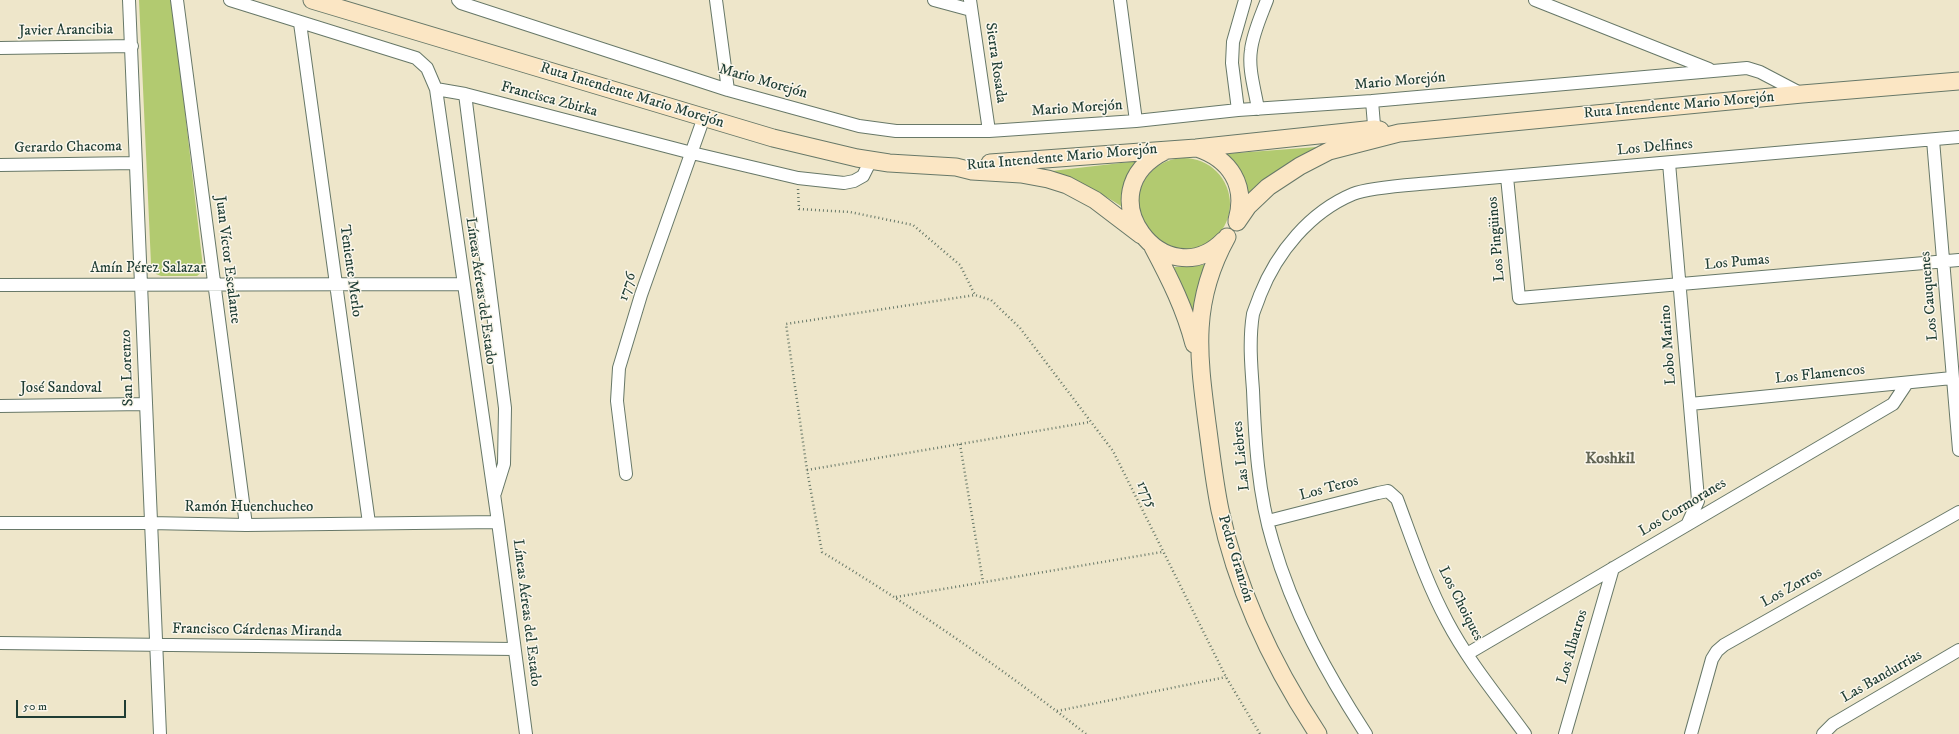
<!DOCTYPE html>
<meta charset="utf-8">
<style>
body{margin:0}
#map{position:relative;width:1959px;height:734px;overflow:hidden;background:#eee6ca;font-family:"IM FELL DW Pica",serif}
canvas{display:block}
.scale{position:absolute;left:16px;top:700px;width:110px;height:18px;box-sizing:border-box;border:2px solid #1f3d34;border-top:0;padding-left:5px;font-size:12px;line-height:14px;white-space:nowrap;color:#1f3d34;-webkit-text-stroke:3px #fbf7ec;paint-order:stroke}
</style>
<div id="map">
<canvas width="1959" height="734"></canvas>
<div class="scale">50 m</div>
</div>
<script>
const ctx = document.querySelector('canvas').getContext('2d');
ctx.lineJoin = 'round';
function fillPath(path, color) { ctx.fillStyle = color; ctx.fill(path, 'evenodd'); }
function trace(path, color, width, dash) { ctx.strokeStyle = color; ctx.lineWidth = width; ctx.lineCap = dash ? 'butt' : 'round'; ctx.setLineDash(dash || []); ctx.stroke(path); }
function drawText(font, color, halo, rows, align = 'center') {
  ctx.font = font + ' "IM FELL DW Pica",serif'; ctx.lineWidth = 3; ctx.setLineDash([]); ctx.textBaseline = 'middle'; ctx.strokeStyle = halo; ctx.fillStyle = color; for (const [text, x, y, turn = 0] of rows) {
    ctx.save(); ctx.translate(x, y); ctx.rotate((+turn || 0) * Math.PI / 180); ctx.textAlign = isNaN(turn) ? turn : align; if (halo) ctx.strokeText(text, 0, 0); ctx.fillText(text, 0, 0); ctx.restore();
  }
}
const green = new Path2D(`
 M139 0H172L203 267V271L197 276H161L156 274 151 264Z
 M1330 146 1247 200 1223 154Z
 M1138 204a46 46 0 1 1 92 0a46 46 0 1 1-92 0Z
 M1138 161 1124 208C1095 189 1076 180 1043 172Z
 M1207 264 1194 317 1174 267H1191Z`);
const path = new Path2D(`
 M798 189 799 209 850 212 913 225 960 265 975 295
 M960 444 983 582
 M807 470 1090 422
 M896 597 1162 552
 M1057 711 1226 677
 M1086 734C1002 668 913 607 822 552L807 470 786 324 975 295 991 300 1020 328 1113 451 1226 677 1260 734`);
const minor = new Path2D(`
 M129 0 160 734
 M177 0 246 525
 M230 0 416 58 427 68 436 89 498 522 526 734
 M458 0 461 3 728 90 859 126 896 131H989L1136 121 1238 110 1372 101 1747 68 1760 72 1802 94
 M716 0 728 90
 M934 0 971 10
 M970 0 989 131
 M1120 0 1136 121
 M1535 0 1709 69
 M300 23 369 523
 M0 48 132 46
 M436 89 465 94 692 153 798 178 844 183 854 181 863 176 871 160
 M465 94 505 408 504 464 495 493
 M1372 101 1375 137
 M1258 109C1255 90 1248 69 1251 50 1253 33 1261 16 1267 0
 M1238 110 1232 63 1233 42 1245 0
 M1933 140 1959 450
 M1669 163 1697 487 1698 501 1688 523
 M0 165 136 163
 M1507 177 1519 298 1959 260
 M0 285 463 284
 M1690 404 1952 378
 M0 406 145 404
 M626 474 617 401 619 368 641 295 704 117
 M1268 521 1378 493 1388 491 1397 499C1412 539 1426 582 1447 621 1468 661 1498 697 1525 734
 M0 523H150L246 525 498 522
 M0 643 514 649
 M1467 654 1893 404 1907 383
 M1366 734C1327 674 1293 612 1273 543 1258 494 1255 440 1253 390 1251 365 1249 339 1253 314 1255 308 1258 301 1260 295 1277 252 1310 212 1353 194 1370 187 1411 185 1431 183L1959 137
 M1565 734 1613 568
 M1691 734 1712 659 1717 651 1724 645 1959 512
 M1823 734 1833 724 1959 650`);
const secondary = new Path2D(`
 M312 0 773 138 857 158 889 163 956 167 972 171 1021 174 1048 179 1067 185 1095 200 1141 235
 M1197 148C1230 159 1247 185 1237 220
 M1165 151C1082 192 1166 300 1224 240
 M990 163 1196 148 1375 129 1380 130
 M1237 222 1248 206 1268 187 1300 166 1329 151 1399 133 1802 94 1959 81
 M1227 237C1191 302 1198 353 1207 423 1211 452 1214 481 1220 510 1237 590 1273 666 1318 734
 M1153 247C1170 279 1185 309 1194 344`);
const streetNames = [
 ["Javier Arancibia",66,31,-1],
 ["Sierra Rosada",995,63,82],
 ["Mario Morejón",763,82,16],
 ["Mario Morejón",1400,82,-5],
 ["Ruta Intendente Mario Morejón",632,96,17],
 ["Francisca Zbirka",549,100,15],
 ["Ruta Intendente Mario Morejón",1679,106,-5],
 ["Mario Morejón",1077,109,-4],
 ["Gerardo Chacoma",68,148,-1],
 ["Los Delfines",1655,148,-5],
 ["Ruta Intendente Mario Morejón",1062,158,-5],
 ["Los Pingüinos",1497,239,-95],
 ["Juan Víctor Escalante",227,260,83],
 ["Los Pumas",1737,263,-5],
 ["Amín Pérez Salazar",148,269],
 ["Teniente Merlo",350,271,82],
 ["1776",628,287,-72],
 ["Líneas Aéreas del Estado",480,291,82],
 ["Los Cauquenes",1930,296,-95],
 ["Lobo Marino",1669,345,-94],
 ["San Lorenzo",128,368,-92],
 ["Los Flamencos",1820,375,-6],
 ["José Sandoval",61,389],
 ["Las Liebres",1242,456,-96],
 ["Los Teros",1329,489,-15],
 ["1775",1146,495,64],
 ["Ramón Huenchucheo",249,508],
 ["Los Cormoranes",1683,508,-31],
 ["Pedro Granzón",1235,559,73],
 ["Los Zorros",1792,588,-29],
 ["Los Choiques",1460,604,63],
 ["Líneas Aéreas del Estado",526,613,83],
 ["Francisco Cárdenas Miranda",257,631,1],
 ["Los Albatros",1573,647,-74],
 ["Las Bandurrias",1882,677,-30]
];
const neighbourhoodNames = [
 ["Koshkil",1610,460]
];
fillPath(green, '#b2ca70');
trace(minor, '#677868', 14);
trace(secondary, '#677868', 19);
trace(path, '#677868', 2.5, [1, 3]);
trace(minor, '#fff', 12);
trace(secondary, '#fbe6c4', 17);
drawText('15px', '#1f3d34', '#fbf7ec', streetNames);
drawText('bold 16px', '#626554', '#fbf7ec', neighbourhoodNames);
</script>
